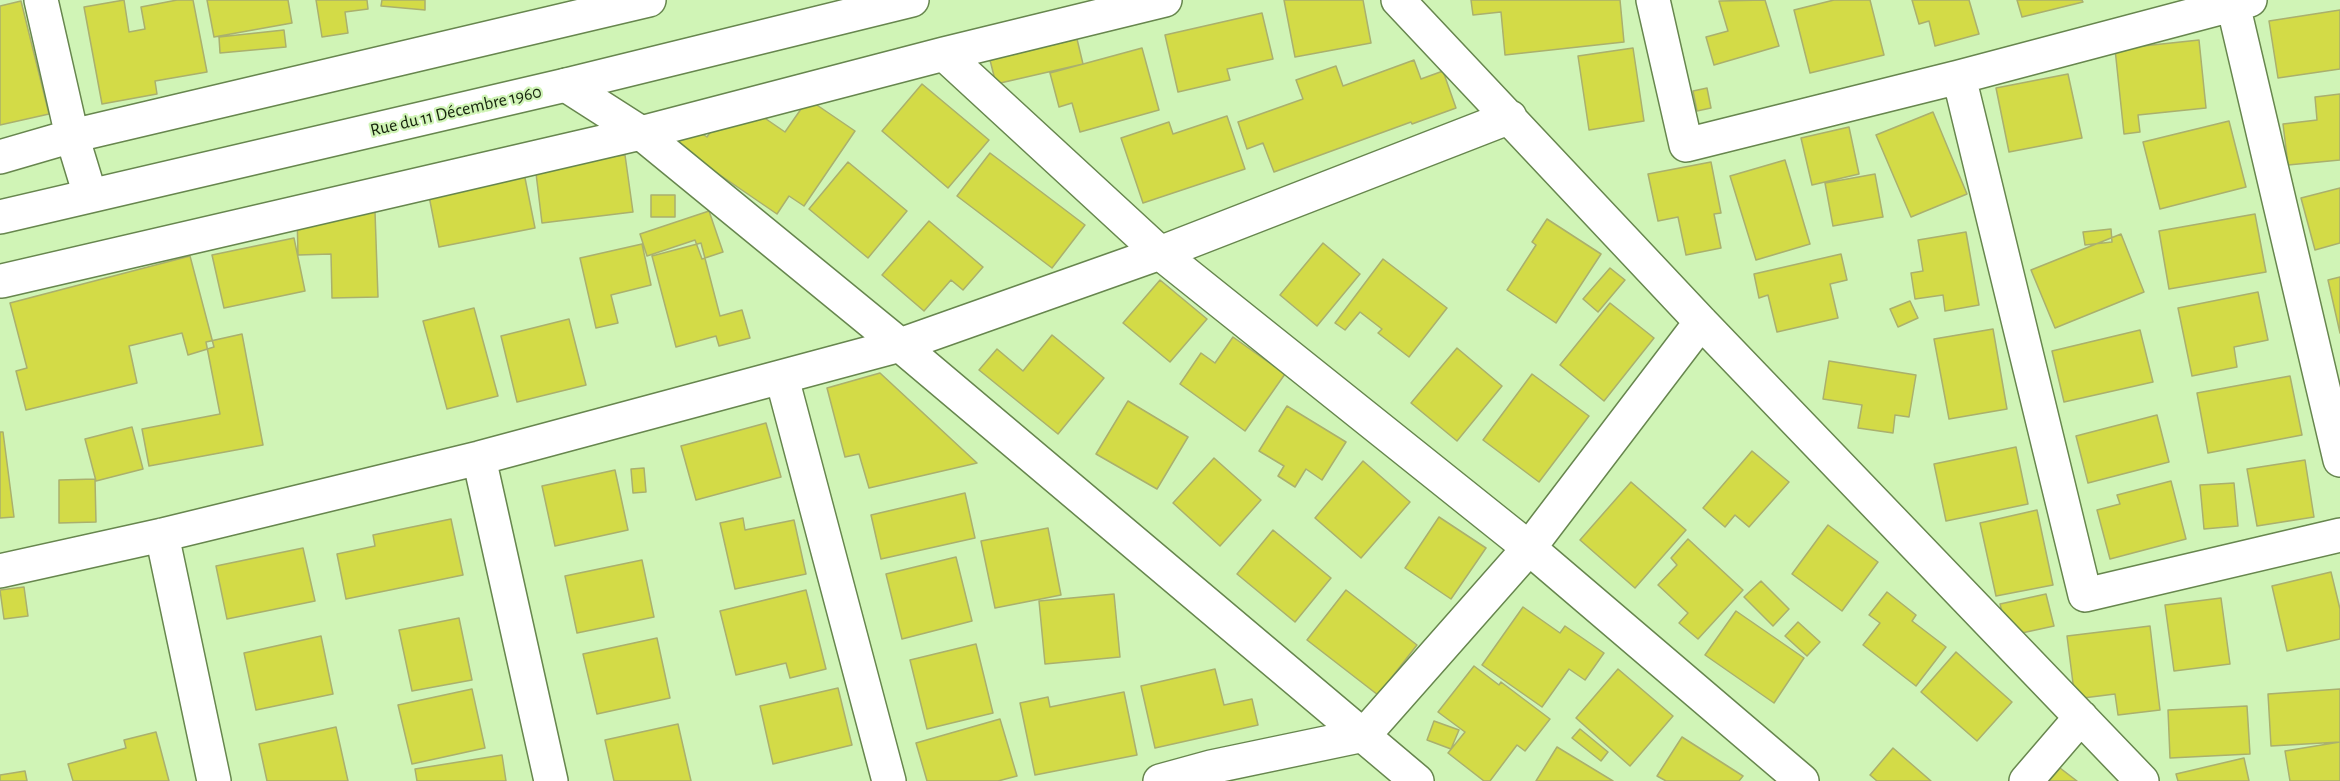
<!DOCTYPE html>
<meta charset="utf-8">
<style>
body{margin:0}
canvas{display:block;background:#d0f4b6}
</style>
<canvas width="2340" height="781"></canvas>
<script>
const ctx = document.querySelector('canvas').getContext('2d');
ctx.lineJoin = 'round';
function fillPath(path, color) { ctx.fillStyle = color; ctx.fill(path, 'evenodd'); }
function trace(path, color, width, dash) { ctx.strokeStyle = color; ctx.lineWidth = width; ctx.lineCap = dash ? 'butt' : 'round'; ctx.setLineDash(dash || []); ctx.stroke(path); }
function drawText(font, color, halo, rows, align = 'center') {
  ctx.font = font + ' "Alegreya Sans",sans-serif'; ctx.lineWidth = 4.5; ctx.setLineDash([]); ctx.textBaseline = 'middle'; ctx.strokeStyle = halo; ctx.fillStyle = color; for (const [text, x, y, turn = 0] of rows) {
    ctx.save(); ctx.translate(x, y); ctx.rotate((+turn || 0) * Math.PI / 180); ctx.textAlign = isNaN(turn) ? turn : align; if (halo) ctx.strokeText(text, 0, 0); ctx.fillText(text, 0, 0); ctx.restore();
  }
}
const building = new Path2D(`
 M124 0 129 32 145 29 141 7 177 0H193L207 72 155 81 157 94 102 104 84 7Z
 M207 0H288L292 23 214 37Z
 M316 0H367L368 9 345 12 348 33 322 37Z
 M382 0H425V10L381 6Z
 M1284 0H1363L1371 43 1295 57Z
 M1471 0H1620L1624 42 1505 55 1501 12 1473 15Z
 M1765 0 1779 46 1714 65 1706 37 1728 31 1719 1Z
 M1834 0H1870L1884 55 1810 73 1794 10Z
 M1912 0H1969L1979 34 1935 46 1929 21 1919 24Z
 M2017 0H2082L2083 2 2022 17Z
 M21 1 49 114 0 125V6Z
 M2340 10V69L2278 78 2269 21Z
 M1262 13 1273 59 1227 69 1230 80 1178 92 1165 35Z
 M284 30 286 47 220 53 219 37Z
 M1077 39 1083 64 996 84 990 60Z
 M2199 40 2206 108 2138 115 2140 132 2124 134 2115 49Z
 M1142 48 1159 110 1080 132 1072 103 1059 107 1050 73Z
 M1633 48 1644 121 1589 130 1578 56Z
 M1414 60 1421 79 1443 71 1456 108 1412 124 1411 122 1274 172 1263 143 1247 149 1238 122 1303 99 1296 80 1336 66 1343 86Z
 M2068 74 2082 138 2009 152 1996 88Z
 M922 84 989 140 948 188 882 131Z
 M1707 88 1711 108 1697 111 1693 91Z
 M2340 94V160L2288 165 2283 124 2317 120 2315 97Z
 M734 97 785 132 808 99 855 131 804 206 789 196 777 214 676 145 689 125 707 137Z
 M1933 112 1967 194 1911 217 1876 135Z
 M1227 116 1245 169 1143 203 1121 138 1169 122 1173 134Z
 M2229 121 2246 187 2160 209 2143 142Z
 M1849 127 1859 174 1812 185 1801 138Z
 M990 153 1085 225 1052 268 957 196Z
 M625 155 633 212 542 223 535 165Z
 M1785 160 1810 244 1756 260 1730 176Z
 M848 162 907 211 868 258 809 209Z
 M1711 162 1721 213 1714 214 1721 248 1686 255 1678 217 1658 221 1648 174Z
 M524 173 535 228 439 247 428 191Z
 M1875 174 1883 217 1833 226 1825 183Z
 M2340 188V243L2315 250 2301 198Z
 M651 195H675V217H651Z
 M709 211 723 252 702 259 695 240 647 256 640 234Z
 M375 212 378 297 332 298 331 254 298 255 297 215Z
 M2255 214 2266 272 2169 289 2159 231Z
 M1547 219 1601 254 1556 323 1507 290 1536 245 1532 242Z
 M929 221 983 267 963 290 951 280 924 311 882 275Z
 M2111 229 2112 242 2085 245 2083 232Z
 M1966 232 1979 305 1945 311 1943 295 1915 299 1911 273 1923 271 1918 240Z
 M2121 234 2144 292 2055 328 2031 270Z
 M294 238 305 291 224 308 212 255Z
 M701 243 720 316 742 310 750 338 719 346 716 336 676 347 652 256Z
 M1323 243 1360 274 1317 326 1280 295Z
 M642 244 651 285 611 295 618 323 596 328 580 258Z
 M1841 254 1847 280 1830 284 1838 318 1777 332 1768 295 1759 298 1754 274Z
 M190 256 214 347 188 355 182 333 129 346 137 383 26 410 16 371 27 368 10 303Z
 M1383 259 1447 308 1409 357 1378 333 1382 329 1360 312 1345 330 1335 323Z
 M1610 268 1625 280 1598 312 1583 299Z
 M2340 277V333L2328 280Z
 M1160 280 1207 319 1170 362 1123 323Z
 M2258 292 2268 340 2234 347 2237 367 2192 376 2178 308Z
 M1910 301 1918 318 1898 327 1890 309Z
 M1610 303 1654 338 1604 401 1560 365Z
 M474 308 498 396 447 409 423 321Z
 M569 319 586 385 517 402 501 336Z
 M1993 329 2007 409 1949 419 1934 339Z
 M2140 330 2153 382 2064 402 2052 351Z
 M242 334 263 445 149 466 142 429 220 414 206 342Z
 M1052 335 1104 378 1058 434 979 370 997 349 1023 371Z
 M1233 337 1285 374 1245 431 1180 384 1201 353 1215 363Z
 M1457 348 1502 386 1457 441 1411 403Z
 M1829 361 1916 375 1909 417 1895 415 1893 433 1858 428 1862 405 1823 399Z
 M880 373 977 463 869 488 859 454 845 457 827 388Z
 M1532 374 1589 416 1539 482 1483 440Z
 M2290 376 2302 435 2208 453 2197 393Z
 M1128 401 1188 437 1157 489 1096 454Z
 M1287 406 1346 442 1322 480 1306 469 1295 487 1278 476 1284 466 1259 451Z
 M2157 415 2169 462 2088 483 2076 436Z
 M766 423 781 477 696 500 681 446Z
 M132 427 143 469 96 481 85 439Z
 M0 432H3L14 517 0 518Z
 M2016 447 2028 504 1946 521 1934 464Z
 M1752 451 1789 482 1749 527 1735 515 1725 527 1703 508Z
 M1214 458 1261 500 1220 546 1173 503Z
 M2305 460 2314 517 2257 526 2247 469Z
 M1363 461 1410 502 1361 558 1315 518Z
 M644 468 646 492 633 493 631 469Z
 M615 470 628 530 555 546 542 486Z
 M95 479 96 522 59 523V480Z
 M2171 481 2186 539 2110 559 2097 510 2120 504 2117 495Z
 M1631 482 1686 530 1635 588 1580 540Z
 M2234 483 2238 526 2204 529 2200 485Z
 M965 493 975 538 881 559 871 515Z
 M2037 510 2053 585 1996 596 1980 523Z
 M1439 517 1486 548 1451 599 1405 568Z
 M743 518 745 530 794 520 806 574 735 589 720 523Z
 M451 519 463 575 346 599 337 554 375 546 373 535Z
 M1828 525 1878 562 1842 611 1792 574Z
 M1048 528 1061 595 995 608 981 541Z
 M1273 530 1331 578 1295 622 1237 574Z
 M1688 539 1743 590 1698 639 1679 623 1688 613 1658 585 1677 565 1671 558Z
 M303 548 315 601 227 619 216 566Z
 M956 557 972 621 902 639 886 574Z
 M642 560 654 617 577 633 565 576Z
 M2331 572 2340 609V639L2287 651 2272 586Z
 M1761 581 1789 609 1773 626 1744 597Z
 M24 587 28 616 4 619 0 590Z
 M806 590 826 669 790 678 786 663 736 675 720 611Z
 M1346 590 1417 645 1378 695 1307 640Z
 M1887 592 1916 615 1912 621 1946 647 1916 686 1863 645 1880 623 1869 615Z
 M1114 594 1120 657 1045 664 1039 601Z
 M2046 594 2054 626 2008 636 2000 604Z
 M2221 598 2230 664 2174 671 2165 605Z
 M1523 607 1560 633 1565 626 1604 653 1585 680 1569 669 1542 707 1482 665Z
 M1736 611 1804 658 1774 703 1705 655Z
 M459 618 472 680 412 691 399 630Z
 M1798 622 1820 642 1807 656 1785 636Z
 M2150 626 2160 710 2118 715 2115 694 2075 699 2067 636Z
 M321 636 333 694 256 710 244 653Z
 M657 638 670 698 597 714 583 654Z
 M976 644 993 713 927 729 910 660Z
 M1956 652 2012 702 1977 741 1921 692Z
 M1474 666 1499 685 1501 682 1550 719 1525 751 1517 745 1490 781H1484L1448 753 1465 732 1438 712Z
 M1215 669 1224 705 1252 699 1258 725 1155 748 1141 686Z
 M1618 669 1673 716 1630 766 1576 718Z
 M838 688 852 745 773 764 760 706Z
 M472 689 485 748 412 764 398 705Z
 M2340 689V742L2271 746 2268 694Z
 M1124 692 1137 755 1035 775 1020 703 1048 697 1050 707Z
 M2247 706 2250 754 2170 758 2168 710Z
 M1000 719 1017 776 998 781H927L916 743Z
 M1434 721 1459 730 1451 749 1427 740Z
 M678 724 691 781H614L605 740Z
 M336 727 348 781H267L259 744Z
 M1580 729 1608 752 1601 761 1572 738Z
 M156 732 169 781H73L68 764 126 748 124 740Z
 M1682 737 1743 776 1739 781H1666L1657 776Z
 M2340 742V781H2290L2285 751Z
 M1557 747 1613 781H1536Z
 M1893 748 1931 781H1877L1870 775Z
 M502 755 506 781H417L415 769Z
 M2244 758 2249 781H2178L2176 774Z
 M2060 768 2077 781H2049Z
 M25 771 27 781H0V775Z`);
const minor = new Path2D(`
 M41 0 72 136 90 195
 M1398 0 1701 322 2142 781
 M1653 0 1686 145 1959 77 2250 0
 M2232 0 2340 460
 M944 54 1160 253 1529 548 1802 781
 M1959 77 2085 595 2340 535
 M566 85 641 133 900 345 1417 781
 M0 157 72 136 649 0
 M2 281 641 133 944 54 1165 0
 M782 378 889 781
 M479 458 551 781
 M162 535 214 781
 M0 571 162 535 479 458 900 345 1160 253 1510 117
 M1160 781 1211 767 1364 735 1529 548 1701 322
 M2026 781 2081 717`);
const secondary = new Path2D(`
 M0 217 566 85 912 0`);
const streetNames = [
 ["Rue du 11 Décembre 1960",456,111,-13]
];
fillPath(building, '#d3db47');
trace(building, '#aab06d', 1.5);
trace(minor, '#67864e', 36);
trace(secondary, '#67864e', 36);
trace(minor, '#fff', 33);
trace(secondary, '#fff', 33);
drawText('18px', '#17240d', '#d0f4b6', streetNames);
</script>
